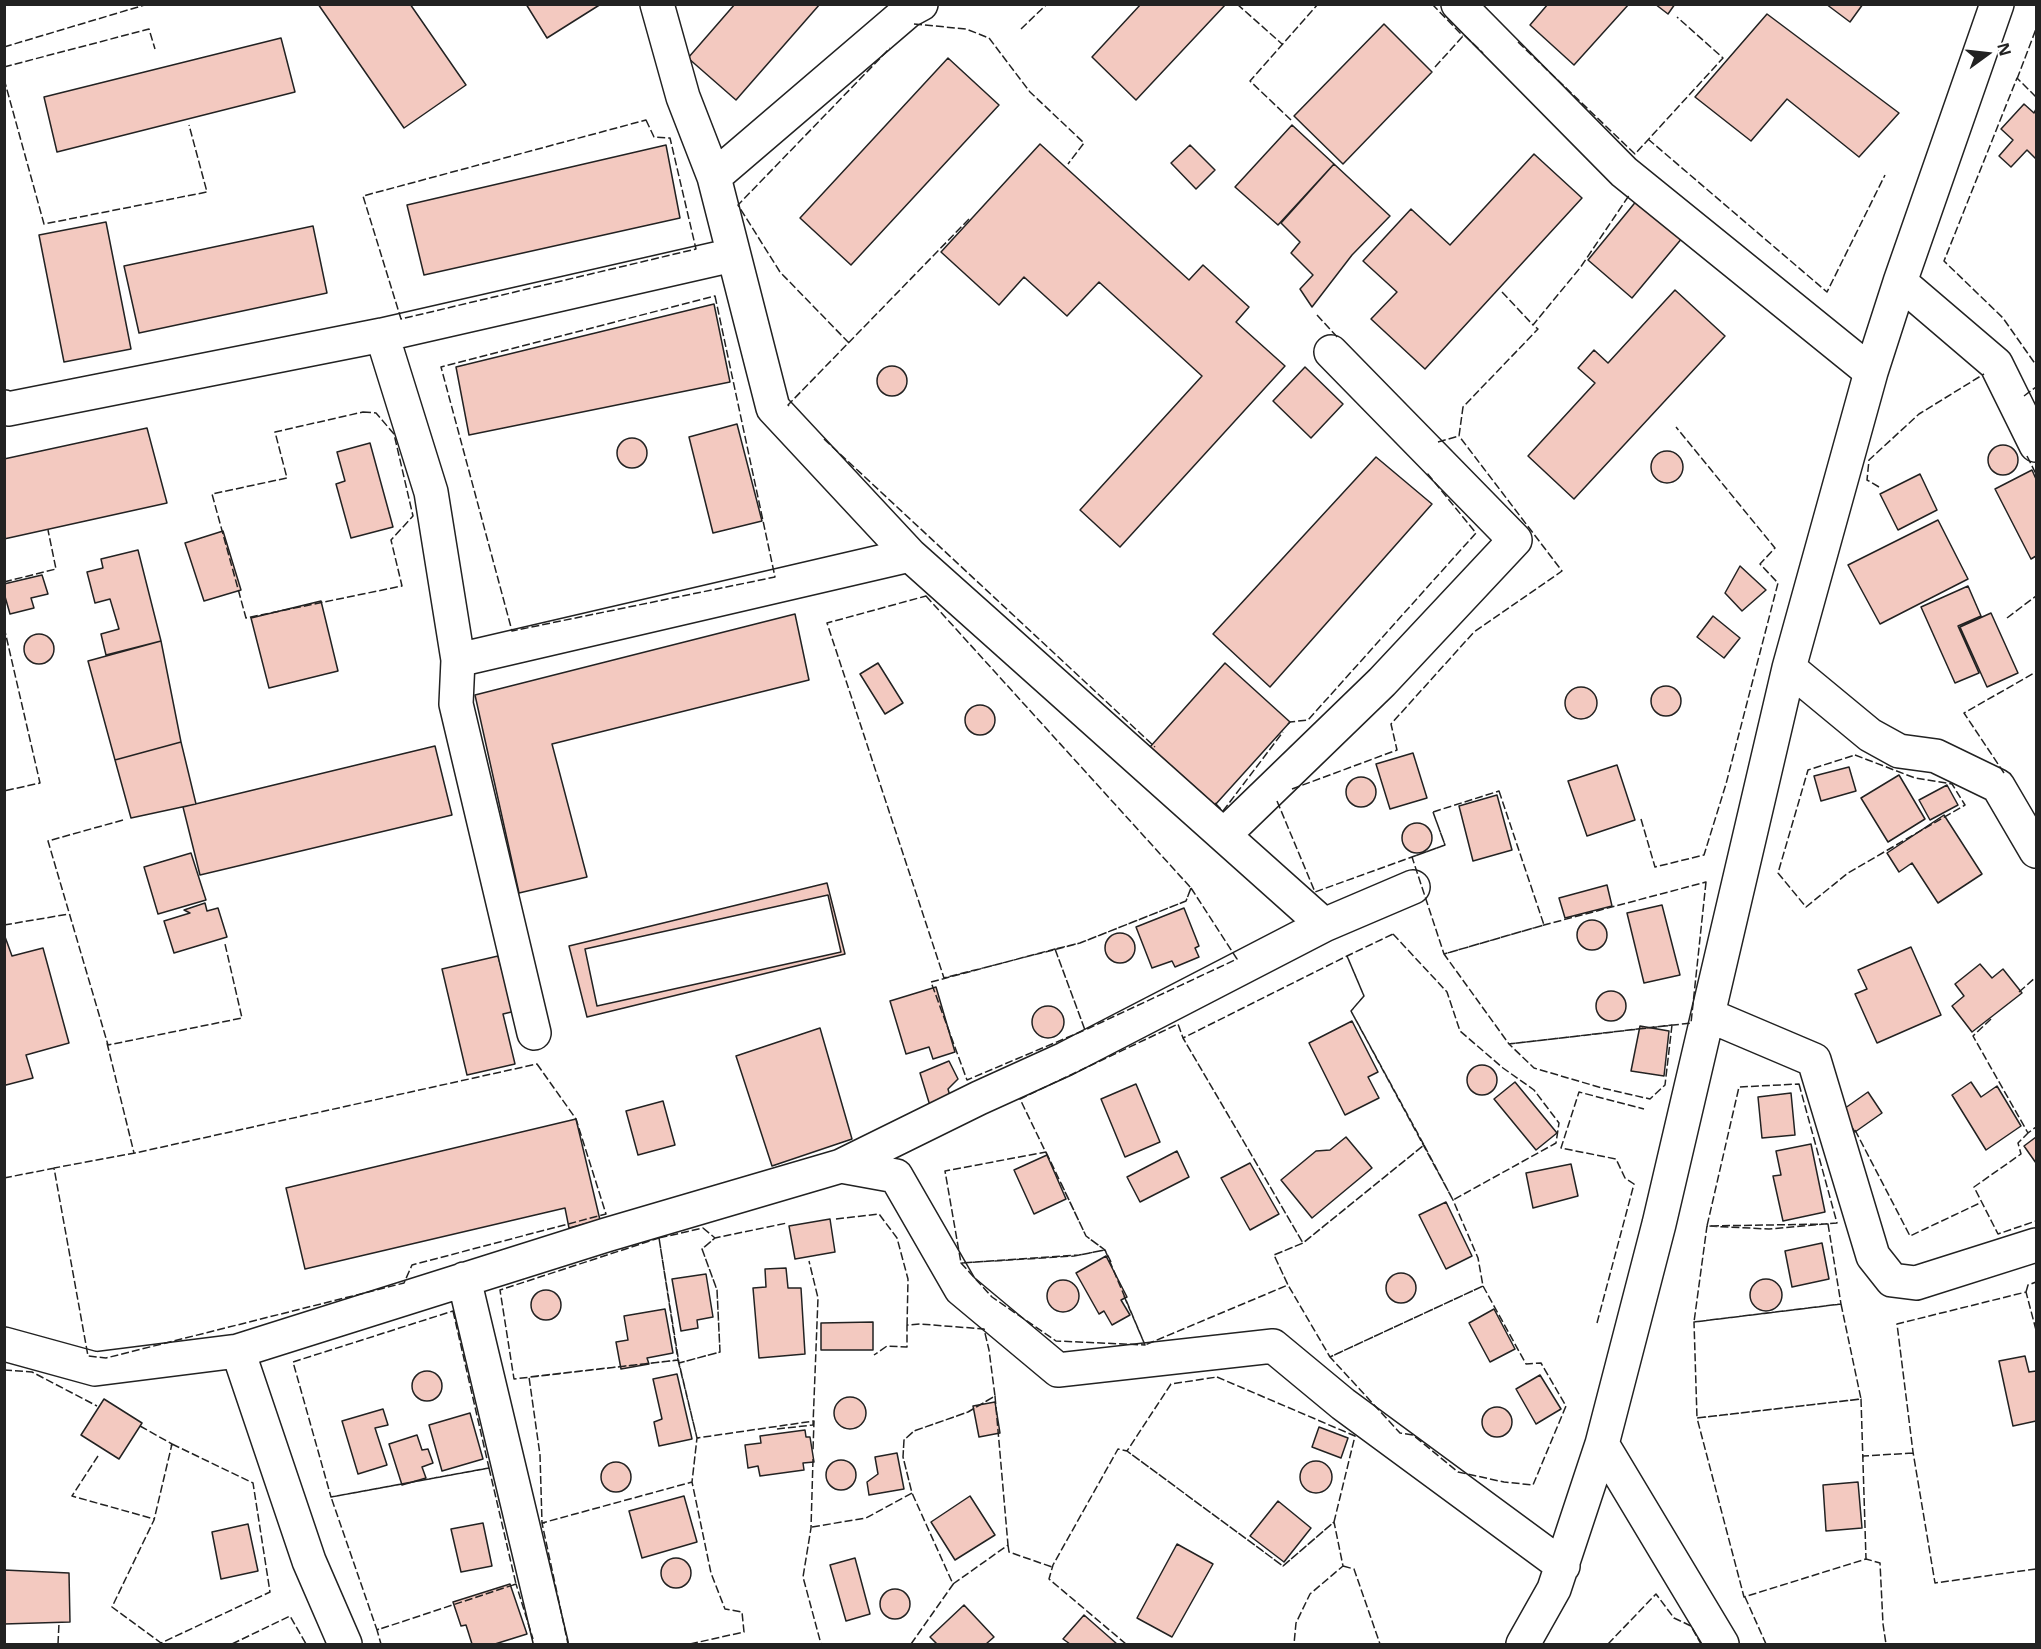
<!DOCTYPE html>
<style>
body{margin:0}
#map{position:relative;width:2041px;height:1649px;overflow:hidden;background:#fff;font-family:"Noto Sans",sans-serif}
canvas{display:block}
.frame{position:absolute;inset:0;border:6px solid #222;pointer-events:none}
.north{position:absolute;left:1957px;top:24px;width:60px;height:60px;-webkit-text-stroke:4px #fff;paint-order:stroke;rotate:75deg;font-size:16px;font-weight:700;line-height:24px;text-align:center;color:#222}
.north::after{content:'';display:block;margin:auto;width:21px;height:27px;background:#222;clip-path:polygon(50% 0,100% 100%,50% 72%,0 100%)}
</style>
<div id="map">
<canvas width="2041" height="1649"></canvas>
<div class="frame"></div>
<div class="north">N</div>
</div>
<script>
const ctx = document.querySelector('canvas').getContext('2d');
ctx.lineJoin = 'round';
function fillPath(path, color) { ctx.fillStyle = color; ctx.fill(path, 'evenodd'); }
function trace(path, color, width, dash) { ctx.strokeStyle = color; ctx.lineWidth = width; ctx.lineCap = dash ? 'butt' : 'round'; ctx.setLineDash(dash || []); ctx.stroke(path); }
const building = new Path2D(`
 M318 4H410L466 85 404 128Z
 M526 4H601L547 38Z
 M735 4H820L736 100 688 58Z
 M1141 4H1226L1136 100 1092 57Z
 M1548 4H1629L1574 65 1530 25Z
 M1655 4H1675L1668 14Z
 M1826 4H1863L1850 22Z
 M1767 14 1899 113 1859 157 1787 99 1751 141 1695 97Z
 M1384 24 1432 72 1343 164 1294 116Z
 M281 38 295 92 57 152 44 97Z
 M948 58 999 105 851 265 800 218Z
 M2024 104 2034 113 2036 109V159L2027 150 2011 167 1999 156 2013 140 2001 129Z
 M1292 125 1334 164 1278 225 1235 187Z
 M1040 144 1189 280 1203 265 1249 307 1236 322 1285 366 1120 547 1080 510 1202 376 1099 282 1067 316 1024 277 999 305 941 252Z
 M666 145 680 218 424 275 407 205Z
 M1190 145 1215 170 1196 189 1171 163Z
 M1534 154 1582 198 1425 369 1371 319 1397 292 1363 261 1411 209 1450 245Z
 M1334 164 1390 216 1352 255 1312 307 1300 289 1313 275 1291 253 1300 242 1281 223Z
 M1638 199 1683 237 1632 298 1588 260Z
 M106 222 131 349 64 362 39 235Z
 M313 226 327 293 139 333 124 266Z
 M1675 290 1725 336 1574 499 1528 456 1595 383 1578 368 1594 350 1608 363Z
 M714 304 730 382 469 435 456 367Z
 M877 381a15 15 0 1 1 30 0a15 15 0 1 1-30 0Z
 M1305 367 1343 404 1311 438 1273 401Z
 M737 424 762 521 713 533 689 437Z
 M147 428 167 503 4 539V459Z
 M617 453a15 15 0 1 1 30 0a15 15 0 1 1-30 0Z
 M370 443 393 527 351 538 336 484 345 481 337 452Z
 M1988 460a15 15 0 1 1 30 0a15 15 0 1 1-30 0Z
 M1651 467a16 16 0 1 1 32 0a16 16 0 1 1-32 0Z
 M1376 457 1432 504 1270 687 1213 634Z
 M2032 470 2036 479V556L2031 559 1995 489Z
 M1920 474 1937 510 1898 530 1880 494Z
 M1938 520 1968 579 1880 624 1848 565Z
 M223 531 241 590 204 601 185 543Z
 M138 550 161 641 106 655 101 634 119 629 110 599 95 603 87 572 103 568 101 559Z
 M1740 566 1766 590 1742 611 1725 593Z
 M42 575 48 594 31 598 34 608 10 614 4 593V584Z
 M1968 586 1981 616 1958 626 1979 673 1955 683 1921 607Z
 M321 601 338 671 269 688 251 618Z
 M1991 613 2018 673 1987 687 1960 627Z
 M795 614 809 680 552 744 587 877 519 893 475 695Z
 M1713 616 1740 638 1724 658 1697 637Z
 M24 649a15 15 0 1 1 30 0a15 15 0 1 1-30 0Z
 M161 641 181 742 115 760 88 661Z
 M878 663 903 703 885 714 860 674Z
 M1225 663 1290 722 1215 805 1150 747Z
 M1651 701a15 15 0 1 1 30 0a15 15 0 1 1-30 0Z
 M1565 703a16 16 0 1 1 32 0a16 16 0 1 1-32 0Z
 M965 720a15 15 0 1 1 30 0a15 15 0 1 1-30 0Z
 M181 742 196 804 131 818 115 760Z
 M435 746 452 815 200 875 183 807Z
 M1413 753 1427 798 1390 809 1376 764Z
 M1617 765 1635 820 1587 836 1568 781Z
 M1849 767 1856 791 1821 801 1814 776Z
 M1899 775 1925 819 1888 842 1861 798Z
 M1346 792a15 15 0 1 1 30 0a15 15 0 1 1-30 0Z
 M1947 785 1958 805 1930 820 1919 800Z
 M1497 795 1512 850 1473 861 1459 806Z
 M1944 815 1982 874 1938 903 1912 863 1899 872 1887 853Z
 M1402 838a15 15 0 1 1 30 0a15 15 0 1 1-30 0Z
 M191 853 206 900 158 914 144 867Z
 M827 883 845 954 587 1017 569 946Z
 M1607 885 1612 906 1565 918 1559 898Z
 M828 895 841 952 597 1006 585 949Z
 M205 903 207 911 218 908 227 937 174 953 164 921 190 913 184 910Z
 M1662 905 1680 975 1644 983 1627 913Z
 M1184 908 1199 946 1195 948 1199 957 1175 967 1172 961 1152 968 1136 927Z
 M1577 935a15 15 0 1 1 30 0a15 15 0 1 1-30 0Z
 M1105 948a15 15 0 1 1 30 0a15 15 0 1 1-30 0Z
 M4 934 12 956 43 948 69 1043 26 1055 33 1078 6 1085 4 1084Z
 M1911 947 1941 1015 1877 1043 1855 994 1867 989 1858 970Z
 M498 956 506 985 518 982 524 1009 503 1014 515 1064 467 1075 442 969Z
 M1980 964 1992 978 2003 969 2022 993 1972 1032 1952 1006 1964 996 1955 984Z
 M936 987 955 1052 933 1059 929 1047 906 1054 890 1001Z
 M1596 1006a15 15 0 1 1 30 0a15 15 0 1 1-30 0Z
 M1032 1022a16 16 0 1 1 32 0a16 16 0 1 1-32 0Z
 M1352 1021 1378 1072 1368 1077 1379 1098 1345 1115 1309 1043Z
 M1640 1026 1669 1031 1664 1076 1631 1071Z
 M820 1028 852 1139 772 1166 736 1056Z
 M949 1061 958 1079 948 1089 951 1100 931 1109 920 1073Z
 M1467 1080a15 15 0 1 1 30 0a15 15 0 1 1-30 0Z
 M1515 1082 1557 1133 1536 1150 1494 1099Z
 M1971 1082 1981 1097 1997 1086 2021 1126 1986 1150 1952 1095Z
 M1136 1084 1160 1142 1125 1157 1101 1099Z
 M1868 1092 1882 1113 1855 1132 1841 1111Z
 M1791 1093 1795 1135 1762 1138 1758 1097Z
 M663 1101 675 1145 638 1155 626 1111Z
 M576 1119 600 1220 569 1228 565 1208 305 1269 286 1188Z
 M1346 1137 1372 1168 1312 1218 1281 1180 1316 1151 1330 1150Z
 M2036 1137V1163L2024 1146Z
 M1811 1144 1825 1212 1783 1221 1773 1176 1781 1175 1776 1151Z
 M1177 1151 1189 1177 1140 1202 1127 1177Z
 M1047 1155 1066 1199 1034 1214 1014 1170Z
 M1250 1163 1279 1214 1250 1230 1221 1178Z
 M1571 1164 1578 1196 1533 1208 1526 1173Z
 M1446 1202 1472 1256 1446 1269 1419 1215Z
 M830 1219 835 1252 795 1259 789 1226Z
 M1822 1243 1829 1279 1792 1287 1785 1251Z
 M1106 1256 1127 1297 1121 1300 1130 1315 1112 1325 1104 1311 1099 1314 1076 1273Z
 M786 1268 788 1288H801L805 1354 759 1358 753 1288 766 1287 765 1269Z
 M1386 1288a15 15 0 1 1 30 0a15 15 0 1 1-30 0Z
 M706 1274 713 1317 697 1320 698 1328 681 1331 672 1279Z
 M1750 1295a16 16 0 1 1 32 0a16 16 0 1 1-32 0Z
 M1047 1296a16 16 0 1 1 32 0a16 16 0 1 1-32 0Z
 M531 1305a15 15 0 1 1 30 0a15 15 0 1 1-30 0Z
 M665 1309 673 1353 647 1358 649 1364 621 1369 616 1342 628 1340 624 1316Z
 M1494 1309 1515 1349 1490 1362 1469 1323Z
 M873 1322V1350H821V1323Z
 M2025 1356 2029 1372 2036 1371V1421L2013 1426 1999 1361Z
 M412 1386a15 15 0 1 1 30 0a15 15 0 1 1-30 0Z
 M677 1374 692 1439 659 1446 654 1422 662 1419 653 1379Z
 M1540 1375 1561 1409 1536 1424 1516 1389Z
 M834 1413a16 16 0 1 1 32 0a16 16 0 1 1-32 0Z
 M104 1399 142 1423 119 1459 81 1435Z
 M995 1402 1000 1433 979 1437 973 1406Z
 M1482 1422a15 15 0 1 1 30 0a15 15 0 1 1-30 0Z
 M383 1409 388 1425 375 1428 387 1465 358 1474 342 1421Z
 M470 1413 483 1459 442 1471 429 1425Z
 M1319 1427 1348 1438 1341 1458 1312 1447Z
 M805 1430 806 1437H810L814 1462 803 1463 804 1470 760 1476 758 1466 748 1468 745 1445 761 1443 760 1436Z
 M417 1435 422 1450 428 1449 433 1463 422 1467 426 1478 402 1485 389 1444Z
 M897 1453 904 1489 869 1495 867 1482 878 1474 875 1457Z
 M826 1475a15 15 0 1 1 30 0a15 15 0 1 1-30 0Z
 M1300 1477a16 16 0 1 1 32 0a16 16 0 1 1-32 0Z
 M601 1477a15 15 0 1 1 30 0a15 15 0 1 1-30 0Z
 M1858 1482 1862 1528 1826 1531 1823 1485Z
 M684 1496 697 1542 642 1558 629 1511Z
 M970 1496 995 1535 955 1560 931 1522Z
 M1278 1501 1311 1528 1284 1562 1250 1536Z
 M483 1523 492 1566 461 1572 451 1529Z
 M248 1524 258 1571 221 1579 212 1532Z
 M1177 1544 1213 1564 1172 1637 1137 1618Z
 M661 1573a15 15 0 1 1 30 0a15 15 0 1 1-30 0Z
 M855 1558 870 1614 846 1621 830 1565Z
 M4 1570 69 1573 70 1622 4 1624Z
 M510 1584 527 1634 495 1644H472L466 1625 461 1626 453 1602Z
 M880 1604a15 15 0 1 1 30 0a15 15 0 1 1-30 0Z
 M964 1605 994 1637 986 1644H937L930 1637Z
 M1084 1615 1117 1644H1070L1063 1639Z`);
const minor = new Path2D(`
 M657 4 683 97 714 177 773 408 910 555 1324 925
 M1458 4 1624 172 1871 372
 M714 177 908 11 921 4
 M1900 282 1996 364 2036 445
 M382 335 431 492 458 660 456 704 534 1033
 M4 407 8 409 382 335 733 255
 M458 660 910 555
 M1789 668 1870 735 1899 751 1936 756 1998 786 2036 851
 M1224 835 1382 682 1515 540 1331 352
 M1708 1015 1814 1060 1873 1256 1892 1280 1916 1283 2036 1245
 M841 1166 896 1176 961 1289 1058 1370 1273 1346 1343 1404 1563 1566
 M464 1279 551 1644
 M4 1344 95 1369 238 1351 606 1235 841 1166 979 1098 1065 1059 1324 925 1413 887
 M238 1351 309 1561 345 1644
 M1602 1444 1722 1644
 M1523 1644 1554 1589 1602 1444 1659 1224 1789 668 1871 372 1900 282 1997 4`);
const fence = new Path2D(`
 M1237 4 1282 44
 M1432 4 1463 36
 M914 24 966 29 989 38 1030 92 1084 143 1068 164
 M1021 29 1047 4
 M1518 42 1635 154 1723 58 1677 17
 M4 47 148 4
 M4 67 149 29 155 49
 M1435 67 1464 35 1483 53
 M4 79 44 224 207 192 189 125
 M2017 79 2036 29
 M2036 97 2017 78 1944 261 2003 318 2036 365
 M646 120 654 137 670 138 696 249 401 319 363 196Z
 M1291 120 1250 81 1318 4
 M1648 139 1827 292 1885 175
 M1502 292 1533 325 1580 268 1630 194
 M715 296 775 577 512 631 441 367Z
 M1317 315 1339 339
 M849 343 780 272 738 205 890 48
 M2024 396 2036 387
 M789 406 788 405 969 219
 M363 412 376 413 394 434 413 516 391 540 402 586 246 618 212 494 287 478 275 432Z
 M824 439 1155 747
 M1438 442 1459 436 1463 407 1538 329 1533 325
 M2027 456 2036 474
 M1879 487 1867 480 1869 460 1919 414 1984 374
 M4 582 56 569 48 530
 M926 596 1191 888 1186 901 1080 943 944 978 827 623Z
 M2007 618 2036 596
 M4 627 40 783 4 791
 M1288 724 1290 722 1308 720 1476 533 1427 473
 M1855 755 1915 778 1952 784 1965 805 1848 873 1806 907 1778 873 1808 770Z
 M2004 773 1964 713 2036 672
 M1292 789 1397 750 1391 724 1474 632 1562 571 1459 436
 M1499 791 1544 925 1444 954 1412 857 1445 845 1433 812Z
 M1277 801 1315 892 1445 845 1433 812
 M1215 803 1223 811 1283 732
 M1641 819 1655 867 1704 855 1726 784 1778 583 1760 564 1775 548 1676 427
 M123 820 48 841 108 1045 242 1018 225 944
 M1706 882 1691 1023 1509 1044 1444 954 1544 925Z
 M1191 888 1237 959 1085 1030 1055 949 1080 943 1186 901Z
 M4 925 69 914
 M1393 934 1447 992 1460 1031 1503 1068 1534 1090 1559 1123 1556 1143 1453 1200 1351 1011 1364 996 1347 956Z
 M1055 949 1085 1030 967 1080 931 982Z
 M2019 992 2036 977
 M1991 1019 1973 1036 2028 1133 2036 1127
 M1672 1025 1665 1085 1650 1099 1602 1088 1534 1068 1509 1044Z
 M107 1043 134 1153
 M537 1064 576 1119 606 1214 412 1265 404 1283 106 1358 88 1356 54 1168 135 1153Z
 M1799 1084 1837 1223 1769 1229 1707 1226 1739 1087Z
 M1855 1130 1910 1236 1982 1202
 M2029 1132 2018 1143 2021 1154 1974 1187 1998 1234 2036 1221
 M1424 1145 1453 1200 1478 1258 1483 1286 1330 1357 1288 1285 1274 1255 1303 1243Z
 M1046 1152 1086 1236 1105 1250 1074 1256 961 1263 945 1171Z
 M1049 1159 1020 1099 1178 1024 1183 1038 1303 1243
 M4 1178 55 1168
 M1061 1183 1086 1236 1105 1250 1111 1262
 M836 1219 879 1214 897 1238 908 1279 907 1328
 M1828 1224 1841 1304 1694 1322 1707 1226Z
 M703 1228 715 1238 702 1249 717 1290 720 1352 679 1363 659 1238Z
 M659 1238 678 1360 514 1379 500 1290Z
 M1105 1250 1145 1345 1056 1341 992 1297 961 1263 1079 1255Z
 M1483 1286 1526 1364 1541 1363 1566 1406 1533 1485 1504 1482 1458 1472 1413 1435 1400 1433 1330 1357Z
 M2026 1292 2028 1285 2036 1282
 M1124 1296 1145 1345 1288 1285 1274 1255 1303 1243 1424 1145 1351 1011 1364 996 1347 956 1183 1038 1303 1243
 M1841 1304 1861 1399 1697 1418 1694 1322Z
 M453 1311 489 1468 331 1497 293 1362Z
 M1597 1323 1634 1184 1625 1178 1616 1159 1561 1148 1579 1092 1644 1109
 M2036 1330 2026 1292 1897 1324 1913 1452 1935 1583 2036 1569
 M678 1360 697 1438 692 1482 542 1523 540 1455 529 1377Z
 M4 1370 32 1372 97 1406
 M1217 1377 1355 1436 1334 1522 1283 1566 1127 1451 1171 1384Z
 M995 1396 1008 1545 953 1584 912 1493 903 1457 904 1440 914 1431 968 1412Z
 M1861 1399 1866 1559 1744 1597 1697 1418Z
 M140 1426 172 1444 171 1446
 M777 1429 813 1425 818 1298 809 1261
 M699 1438H697L679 1363 720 1352 717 1290 702 1249 715 1238 787 1223
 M172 1444 253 1483 270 1592 161 1643 112 1607 154 1520Z
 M98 1456 72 1496 154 1519
 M1863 1458V1456L1913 1453
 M813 1459 811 1528 803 1577 821 1644
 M489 1468 516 1584 377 1630 331 1497Z
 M545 1523H542L568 1644
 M812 1527 866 1518 912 1493 903 1457 904 1440 914 1431 968 1412 995 1396 989 1350 984 1329 920 1324 907 1325V1347L887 1346 874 1355
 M1008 1545 1009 1552 1052 1567
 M1866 1557V1559L1880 1563 1883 1624 1886 1644
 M1343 1566 1354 1569 1380 1644
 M513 1585 516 1584 533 1639
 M1745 1597 1766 1644
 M379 1629 377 1630 381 1644
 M58 1644 59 1623
 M232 1644 290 1616 306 1644
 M690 1644 744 1632 742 1612 725 1609 711 1573 692 1482 697 1438 814 1421 813 1450
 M911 1644 954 1583
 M1126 1644 1049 1579 1053 1565 1118 1449 1127 1451 1283 1566 1334 1522 1343 1566 1310 1594 1296 1623 1294 1644
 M1608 1644 1656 1594 1674 1618 1691 1626 1701 1644`);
fillPath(building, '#f3c9c0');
trace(building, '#222', 1.5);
trace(minor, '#222', 36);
trace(minor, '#fff', 33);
trace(fence, '#222', 1.5, [8, 3]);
</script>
